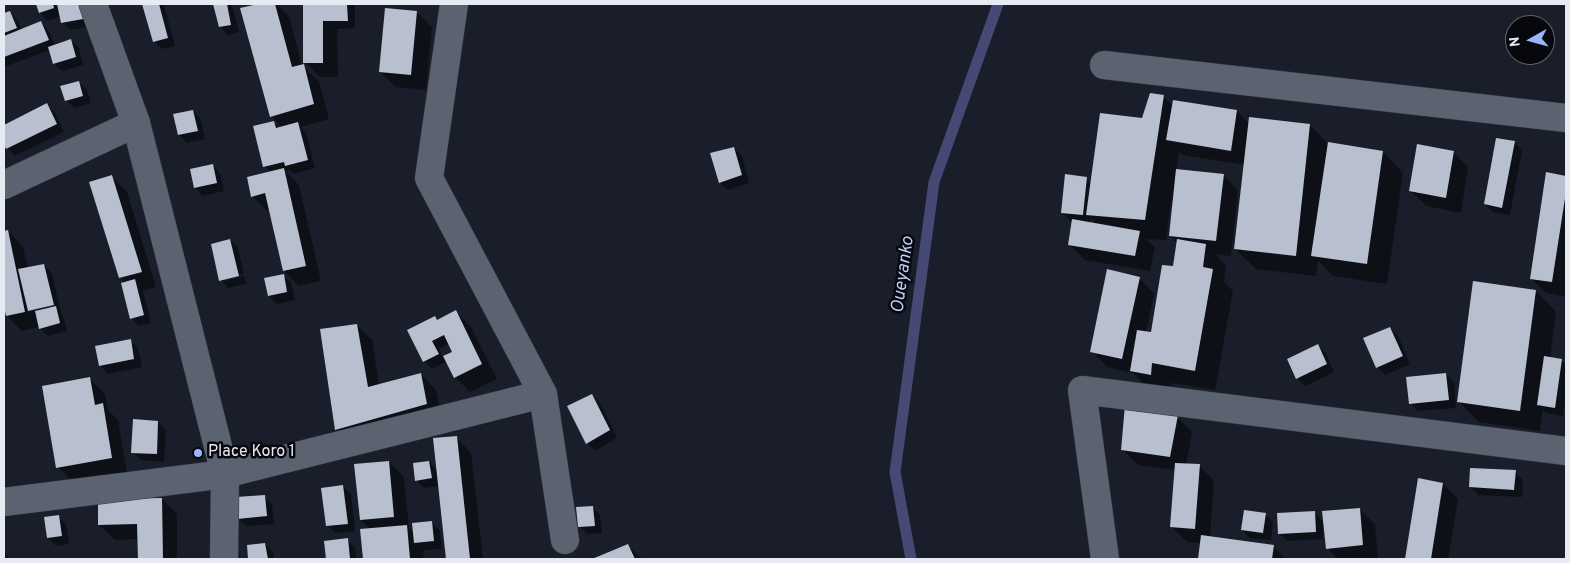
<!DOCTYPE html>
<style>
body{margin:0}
#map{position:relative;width:1570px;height:563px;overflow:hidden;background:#191e2a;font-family:Overpass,sans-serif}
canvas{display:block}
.frame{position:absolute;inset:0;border:5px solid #e6eaf2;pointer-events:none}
.north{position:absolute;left:1505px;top:15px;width:50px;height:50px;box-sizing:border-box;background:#07080d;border:1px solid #606269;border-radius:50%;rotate:263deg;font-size:14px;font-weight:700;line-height:20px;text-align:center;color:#e6eaf2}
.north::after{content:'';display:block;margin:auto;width:18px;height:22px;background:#97b6fd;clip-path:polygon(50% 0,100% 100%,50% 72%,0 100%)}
</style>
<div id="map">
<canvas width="1570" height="563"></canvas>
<div class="frame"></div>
<div class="north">N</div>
</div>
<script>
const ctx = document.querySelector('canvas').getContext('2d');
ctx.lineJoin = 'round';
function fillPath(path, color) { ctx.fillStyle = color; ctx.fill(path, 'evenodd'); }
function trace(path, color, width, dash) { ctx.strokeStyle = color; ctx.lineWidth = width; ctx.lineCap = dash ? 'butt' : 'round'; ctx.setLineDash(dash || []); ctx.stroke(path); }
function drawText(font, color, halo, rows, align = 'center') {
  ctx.font = font + ' Overpass,sans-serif'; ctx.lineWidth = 5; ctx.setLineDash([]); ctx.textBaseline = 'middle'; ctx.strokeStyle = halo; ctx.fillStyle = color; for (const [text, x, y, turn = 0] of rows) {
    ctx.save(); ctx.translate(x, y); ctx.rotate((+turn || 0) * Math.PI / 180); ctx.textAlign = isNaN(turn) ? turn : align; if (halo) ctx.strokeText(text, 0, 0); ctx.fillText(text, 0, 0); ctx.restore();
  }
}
const shadow = new Path2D(`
 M37 4H82L90 27 70 30 62 22 61 16 48 21 40 13Z
 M143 4H162L164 5 175 46 162 49 154 41Z
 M215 4H232L239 32 228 35 220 27Z
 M240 4H288H276L289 16 302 66 319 81 329 119 301 127 306 132 315 168 294 174 290 170 285 171 299 185 321 281 299 286 284 271 270 211H268L252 196 271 172 264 166 273 122 280 128H283L271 116 255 5H242Z
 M304 4H355V28L337 29 338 77H320L305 62Z
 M10 12 18 20 22 30 41 23 49 31 55 46 71 41 79 48 83 65 62 71 54 64 50 50 4 67V15Z
 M417 12 432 27 426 90 396 87 380 72Z
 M79 82 87 90 91 103 74 108 66 100Z
 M1163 96 1173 106 1237 111 1249 124 1310 125 1328 144 1383 152 1403 173 1387 284 1333 276 1318 260 1316 276 1256 269 1235 249 1245 165 1183 155 1179 151 1176 170 1223 175 1238 190 1231 256 1215 254 1226 266 1224 282 1233 291 1215 390 1172 383 1171 395 1152 392 1133 373 1107 367 1092 351 1139 278 1154 294 1146 333H1152L1174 267 1177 243 1170 236 1174 201H1171L1166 240 1146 239 1155 247 1150 271 1085 260 1070 245 1073 221H1070L1062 213 1086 178 1091 183ZM1091 218 1097 225 1090 223Z
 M47 105 55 113 64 132 15 156 7 148 4 141V126Z
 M193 111 201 119 205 139 187 143 179 135 175 115Z
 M1514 142 1522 150 1510 215 1493 212 1485 204Z
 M734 148 742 156 749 183 728 190 720 183Z
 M1453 152 1468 167 1461 213 1426 206 1411 191Z
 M212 165 220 173 224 191 203 196 195 188 192 170Z
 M1547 174 1566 177V297L1546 293 1531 278Z
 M111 177 127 192 156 287 143 291 151 323 139 326 131 318 125 283 120 278 90 183Z
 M8 231 23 247 28 268 44 265 52 273 61 313 63 316 67 331 48 336 39 327 22 331 7 316 4 308V232Z
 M230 240 238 248 244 274 224 278V281L244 276 246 284 228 288 221 280Z
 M283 275 291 283 295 300 277 304 269 296 265 279Z
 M1536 291 1556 312 1550 359 1562 361 1566 365V392L1563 416 1546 413 1543 410 1540 431 1479 422 1459 402Z
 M456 312 471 327 497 379 470 392 455 377 447 361 432 369 424 361 435 318 438 321ZM450 343 454 352 444 358 439 349Z
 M356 325 372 340 379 385 421 374 436 390 442 419 351 445 336 430 321 330Z
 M1390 328 1398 336 1410 364 1385 375 1377 367Z
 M130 340 138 348 142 367 108 374 101 366 97 347Z
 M1318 346 1326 354 1334 372 1305 386 1297 378Z
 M1446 374 1454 382 1456 408 1418 411 1410 403Z
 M90 379 105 394 108 410 118 420 127 473 73 482 58 467Z
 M592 395 600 403 617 438 595 451 587 443Z
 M1177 417 1192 432 1186 465H1199L1214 481 1210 538 1273 546 1286 559H1199L1201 543 1187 542 1172 527 1176 470 1138 465 1122 449Z
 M158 422 166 430 164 462 141 460 133 452Z
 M456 437 471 453 483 559H447L439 486 424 488 416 480 429 462 438 471Z
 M389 462 404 477 409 528 414 533 432 523 440 531 442 549 423 550 424 559H364L361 530 370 529 361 520Z
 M1515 472 1523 480 1522 497 1478 495 1470 487Z
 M1419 480 1443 484 1458 499 1448 559H1406Z
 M343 486 351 494 355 531 335 533 327 525Z
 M264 496 272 504 274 524 246 526 238 518Z
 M162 499 177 514V559H139V539L115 540 99 525Z
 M592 507 600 515 602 533 587 534 579 526Z
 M1359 509 1375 524 1378 559H1338L1327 548 1325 528H1323V539L1287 541 1279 533 1315 513 1324 523Z
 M1265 514 1273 522 1271 540 1250 538 1242 530Z
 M58 516 66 524 69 544 56 546 48 538Z
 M347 540 355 548 357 559H328L325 542Z
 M265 544 273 552 274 559H250L248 547Z
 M628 546 642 559H596Z
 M4 552 7 555V559H4Z`);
const stream = new Path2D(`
 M911 559 895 472 934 182 998 4`);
const building = new Path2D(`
 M36 4H53L54 8 39 13Z
 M57 4H81L83 19 61 23Z
 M142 4H159L168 38 153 42Z
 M213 4H227L231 25 219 27Z
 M258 4H275L292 67 304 64 314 104 270 117 240 8Z
 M303 4H347L348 21H323V63H303Z
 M385 8 417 11 411 75 379 72Z
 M10 11 17 28 4 33V13Z
 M41 21 49 40 4 57V36Z
 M71 39 76 57 53 64 48 47Z
 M79 81 83 96 65 101 60 86Z
 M1150 93 1164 95 1145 220 1086 215 1100 113 1142 118Z
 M1173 100 1237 110 1231 151 1166 140Z
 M47 103 57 124 6 149 4 144V125Z
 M193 110 198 131 178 135 173 114Z
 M1249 117 1310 124 1296 256 1234 249Z
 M274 121 276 128 298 122 308 160 285 166 284 162 263 167 253 126Z
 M1496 138 1515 141 1502 208 1484 204Z
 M1328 142 1383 151 1367 264 1311 256Z
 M1417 144 1454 151 1446 198 1409 191Z
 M734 147 742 175 719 183 710 153Z
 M213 164 217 183 194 188 190 169Z
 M284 168 306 266 283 271 265 193 251 197 247 177Z
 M1176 169 1224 174 1216 241 1169 236Z
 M1546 172 1566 176V192L1552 282 1530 279Z
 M1065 174 1087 177 1083 215 1061 213Z
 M112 175 142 272 119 278 89 182Z
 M1072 219 1140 231 1135 256 1068 245Z
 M8 230 25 312 6 316 4 307V231Z
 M230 239 239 276 219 281 211 244Z
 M1177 239 1206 244 1203 267 1213 269 1195 371 1152 363 1151 375 1130 371 1137 330 1151 332 1162 265 1173 266Z
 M44 264 54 305 28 311 18 269Z
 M1107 269 1140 277 1122 359 1090 352Z
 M284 274 287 292 268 296 264 278Z
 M135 279 144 315 130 319 121 283Z
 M1473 281 1536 290 1520 411 1457 402Z
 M56 306 60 323 39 329 35 311Z
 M456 310 482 364 454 378 443 356 452 352 444 335 432 341 439 354 423 362 407 330 435 316 437 320Z
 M357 324 368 387 421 373 427 404 335 430 320 329Z
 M1390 327 1403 356 1376 368 1363 338Z
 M131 339 134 359 99 366 95 346Z
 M1318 344 1327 364 1296 379 1287 359Z
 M1544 356 1562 359 1555 408 1537 405Z
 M1446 373 1449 400 1409 404 1406 377Z
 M90 377 95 405 103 403 112 458 56 468 42 386Z
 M592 394 610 430 586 444 567 406Z
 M1125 405 1178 415 1170 457 1121 450Z
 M133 419 158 421 157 454 131 453Z
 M457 436 470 559H446L433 438Z
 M389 461 394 517 360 520 354 464Z
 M429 461 432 478 415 481 413 463Z
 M1175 463 1200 464 1195 529 1170 527Z
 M1470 468 1516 470 1514 490 1469 487Z
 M1418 478 1443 483 1431 559H1405Z
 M343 485 348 524 326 526 321 488Z
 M265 495 267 516 237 519 236 497Z
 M162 498 163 559H138L137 524 98 525V499Z
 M593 506 595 526 578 527 576 507Z
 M1360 508 1363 545 1326 549 1322 511Z
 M1244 510 1266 513 1263 533 1241 530Z
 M1315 511 1316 532 1278 534 1277 513Z
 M59 515 62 536 47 538 44 517Z
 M432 521 434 541 414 543 412 523Z
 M407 525 410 559H363L360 529Z
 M1201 535 1274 545 1272 559H1198Z
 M348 538 350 559H326L324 541Z
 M265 543 268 559H248L247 545Z
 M628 544 635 559H592Z`);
const street = new Path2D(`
 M454 4 429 178 543 394 565 540
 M1104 65 1566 118
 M4 185 136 123
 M4 502 225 474 543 394
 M1105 559 1082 390 1566 451`);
const secondary = new Path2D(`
 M93 4 136 123 225 474 224 559`);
const markers = [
 [198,453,5,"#97b6fd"]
];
const poiNames = [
 ["Place Koro 1",208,453]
];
const waterNames = [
 ["Oueyanko",904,275,-82]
];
fillPath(shadow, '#0007');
trace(stream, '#464974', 11);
fillPath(building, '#b8bfce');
trace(street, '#363a43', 29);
trace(secondary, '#363a43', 29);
trace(street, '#5b6270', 28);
trace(secondary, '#5b6270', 28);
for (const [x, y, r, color] of markers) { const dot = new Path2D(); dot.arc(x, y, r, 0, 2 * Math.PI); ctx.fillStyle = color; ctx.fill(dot); trace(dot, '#07080d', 2); }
drawText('16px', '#e6eaf2', '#07080d', poiNames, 'left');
drawText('italic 18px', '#becff3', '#07080d', waterNames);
</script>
